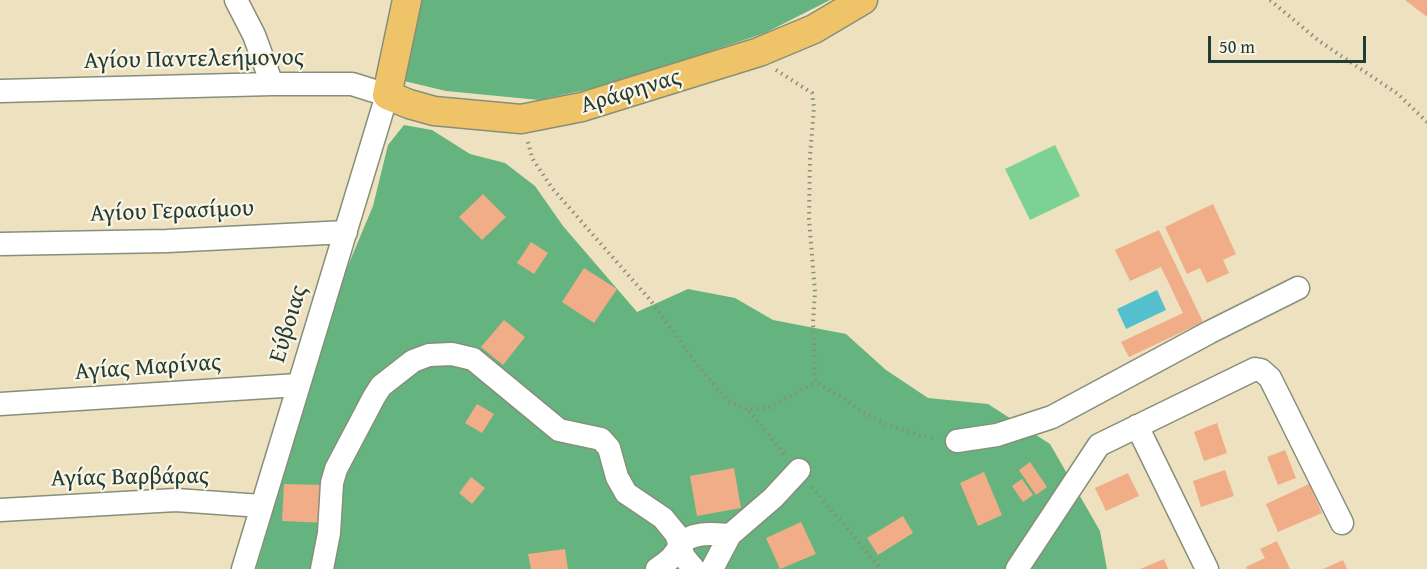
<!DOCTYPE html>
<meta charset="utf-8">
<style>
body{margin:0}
#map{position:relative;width:1427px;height:569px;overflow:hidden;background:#ede1bf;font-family:"Gentium Book Plus",serif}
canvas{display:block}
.scale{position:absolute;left:1208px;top:36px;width:158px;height:27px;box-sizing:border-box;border:3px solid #1f3d34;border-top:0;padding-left:8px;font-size:18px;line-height:21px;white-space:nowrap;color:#1f3d34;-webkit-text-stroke:4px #fcf5e5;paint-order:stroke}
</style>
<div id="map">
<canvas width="1427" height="569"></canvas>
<div class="scale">50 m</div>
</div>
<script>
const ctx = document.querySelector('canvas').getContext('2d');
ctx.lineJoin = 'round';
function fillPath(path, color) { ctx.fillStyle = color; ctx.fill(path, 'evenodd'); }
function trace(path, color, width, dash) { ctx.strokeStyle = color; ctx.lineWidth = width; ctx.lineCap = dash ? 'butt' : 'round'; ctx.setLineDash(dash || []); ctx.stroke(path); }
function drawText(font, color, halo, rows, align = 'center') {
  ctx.font = font + ' "Gentium Book Plus",serif'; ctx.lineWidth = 4.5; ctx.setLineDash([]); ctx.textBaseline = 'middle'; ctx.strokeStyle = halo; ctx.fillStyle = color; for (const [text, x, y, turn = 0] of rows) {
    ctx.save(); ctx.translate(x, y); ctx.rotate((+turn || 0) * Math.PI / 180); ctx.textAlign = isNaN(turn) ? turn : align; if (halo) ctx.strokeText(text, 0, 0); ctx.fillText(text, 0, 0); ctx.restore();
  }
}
const green = new Path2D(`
 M1055 145 1080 196 1030 220 1005 169Z`);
const forest = new Path2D(`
 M420 0H830L765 33 714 50 645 77 539 100 446 91 404 81Z
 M404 125 432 130 470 154 505 163 535 186 563 226 637 312 688 289 735 298 773 320 846 334 886 370 928 398 988 404 1050 444 1100 531 1107 569H256L322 337 347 268 373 206 388 145Z`);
const water = new Path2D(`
 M1157 290 1166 310 1126 329 1117 309Z`);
const building = new Path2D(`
 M1405 0H1427V17Z
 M483 194 506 217 482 240 459 217Z
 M1213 204 1236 254 1223 260 1229 273 1207 283 1200 268 1187 274 1165 227Z
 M1159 230 1203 322 1129 357 1121 342 1183 313 1161 267 1130 281 1115 250Z
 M531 242 548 253 534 274 517 263Z
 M584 268 617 289 594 323 562 302Z
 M504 320 525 337 503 365 481 347Z
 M477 404 494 414 482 433 465 423Z
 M1217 423 1227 453 1204 461 1194 432Z
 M1285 450 1296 478 1278 485 1267 457Z
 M1030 462 1047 487 1036 495 1019 470Z
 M734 468 741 508 697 516 690 476Z
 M1225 470 1234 496 1201 507 1193 481Z
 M984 472 1002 515 978 526 960 483Z
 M1128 473 1139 496 1106 511 1095 488Z
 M471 477 485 488 472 504 459 493Z
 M1022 479 1033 495 1023 502 1012 486Z
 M284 484 327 485 326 523 282 521Z
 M1309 484 1322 513 1278 532 1266 504Z
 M903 516 913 533 878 555 867 538Z
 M801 522 816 554 780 569 766 538Z
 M1277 541 1290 569H1247L1246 567 1265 558 1260 549Z
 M565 549 568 569H531L528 554Z
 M1164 559 1168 569H1140Z
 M1343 560 1347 569H1323Z`);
const path = new Path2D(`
 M1270 0 1319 41 1398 94 1427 122
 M776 70 812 93 814 107 810 157 809 219 815 292 813 322 815 382 843 398 861 411 887 425 921 436 937 438
 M528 142 532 158 552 188 651 301 695 362 728 401 748 410 770 407 815 382
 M749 411 786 456
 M812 487 881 569`);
const minor = new Path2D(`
 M236 0 254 35 272 84
 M0 91 272 84H352L387 95 243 569
 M0 244 167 241 346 232
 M0 404 298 385
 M1137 426 1207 569
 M957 441 997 435 1052 417 1210 332 1298 288
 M0 510 176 500 261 506
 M322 569 329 533 332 483 336 469 374 397 381 386 413 361 429 355 452 354 473 359 559 430 601 439 609 448 617 477 626 493 663 518 676 534 684 557 694 569
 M657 569C664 564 671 560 675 553 677 552 678 546 680 545 691 531 714 534 730 535L773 498 799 470
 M712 569 730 535
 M1017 569 1099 445 1255 369 1261 370 1270 378 1342 523`);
const major = new Path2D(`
 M407 0 387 95 409 104 434 111 521 119 582 107 759 52 814 29 863 0`);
const streetNames = [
 ["Αγίου Παντελεήμονος",194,60,-1],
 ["Αράφηνας",631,92,-17],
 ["Αγίου Γερασίμου",172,212,-2],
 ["Εύβοιας",289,324,-73],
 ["Αγίας Μαρίνας",148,368,-4],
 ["Αγίας Βαρβάρας",130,478,-1]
];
fillPath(green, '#7cd194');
fillPath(forest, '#65b37e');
fillPath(water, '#54c0ce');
fillPath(building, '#f1ad87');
trace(minor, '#868f7a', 25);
trace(major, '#868f7a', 31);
trace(path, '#868f7a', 4, [1.5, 4.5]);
trace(minor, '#fff', 22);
trace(major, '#efc469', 28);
drawText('24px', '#1f3d34', '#fcf5e5', streetNames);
</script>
